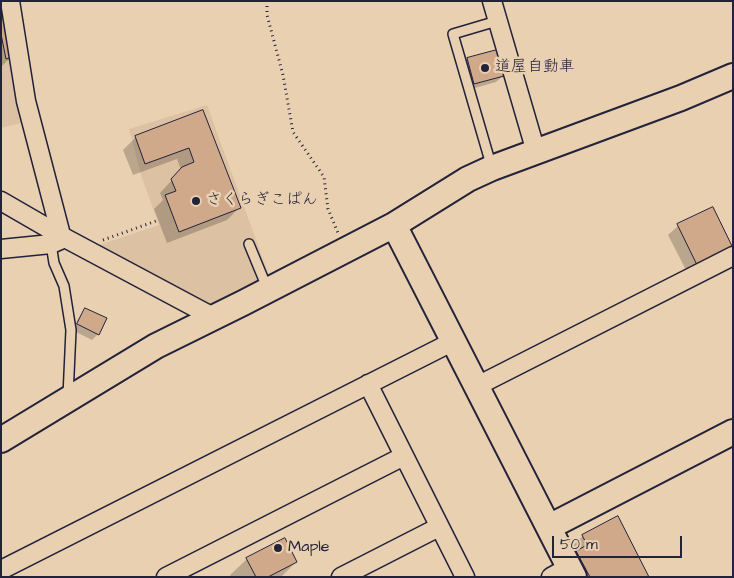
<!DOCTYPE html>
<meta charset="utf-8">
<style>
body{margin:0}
#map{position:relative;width:734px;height:578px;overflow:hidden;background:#e9d0b1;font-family:"Architects Daughter",sans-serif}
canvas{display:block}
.frame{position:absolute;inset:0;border:2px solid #22223b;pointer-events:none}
.scale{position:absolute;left:552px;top:536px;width:130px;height:22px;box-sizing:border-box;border:2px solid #22223b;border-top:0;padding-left:6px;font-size:15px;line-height:18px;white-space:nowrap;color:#22223b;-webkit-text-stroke:4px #e9d0b1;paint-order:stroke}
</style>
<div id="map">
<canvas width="734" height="578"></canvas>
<div class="frame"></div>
<div class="scale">50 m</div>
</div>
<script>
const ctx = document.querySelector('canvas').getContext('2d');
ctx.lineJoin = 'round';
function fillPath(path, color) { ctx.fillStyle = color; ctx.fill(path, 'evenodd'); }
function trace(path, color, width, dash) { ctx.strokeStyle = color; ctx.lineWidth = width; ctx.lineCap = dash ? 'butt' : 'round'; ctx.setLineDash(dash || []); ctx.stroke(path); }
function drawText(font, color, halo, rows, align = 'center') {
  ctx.font = font + ' "Architects Daughter","Klee One",sans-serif'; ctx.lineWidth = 5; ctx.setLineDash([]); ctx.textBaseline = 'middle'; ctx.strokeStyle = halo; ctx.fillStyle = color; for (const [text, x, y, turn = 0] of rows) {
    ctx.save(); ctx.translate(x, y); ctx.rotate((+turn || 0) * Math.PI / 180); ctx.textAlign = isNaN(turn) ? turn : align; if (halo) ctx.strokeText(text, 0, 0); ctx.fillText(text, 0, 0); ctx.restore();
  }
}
const built = new Path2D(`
 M1 4 9 31 25 122 1 128Z
 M207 105 270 278 209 308 96 246 159 225 142 178 129 129Z`);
const shadow = new Path2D(`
 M1 8 12 56 1 67Z
 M468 59 503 76 496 82 468 90 462 65Z
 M203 112 239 208 227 220 167 243 154 209 163 200 160 193 181 170 177 159 133 175 123 150 136 137Z
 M712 208 731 247 688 274 668 235 678 226Z
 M86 310 98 334 92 340 72 330 80 316Z
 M583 536 647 577H565L566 552Z
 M247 559 296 562 281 577H231L230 575Z`);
const building = new Path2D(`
 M1 4 14 57 6 59 1 34Z
 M497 50 504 76 474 84 467 58Z
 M203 110 241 208 179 232 165 195 176 191 171 179 182 167 194 162 189 148 145 164 135 136Z
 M713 207 733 248 697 265 677 224Z
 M85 308 107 318 99 335 77 324Z
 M618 516 649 577H590L576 551 587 545 582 535Z
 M285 538 297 562 268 577H256L246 558Z`);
const path = new Path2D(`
 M267 1V15L283 75 293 132 324 177 328 209 338 233
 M103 240 156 221`);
const lane = new Path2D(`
 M492 168 453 34 497 21
 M51 244 54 263 64 286 71 330 68 396
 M249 244 268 290`);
const street = new Path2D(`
 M10 1 26 101 61 235
 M492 1 536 152
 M1 201 65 238 213 317
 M1 249 51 244 65 238
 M368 384 465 577
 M477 386 733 256
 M1 570 454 341
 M166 577 404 456
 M341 577 439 527
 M551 577 569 567`);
const secondary = new Path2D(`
 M394 225 574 577
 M1 440 156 346 243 303 394 225 468 179 492 168 681 98 733 76
 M549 527 733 432`);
const markers = [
 [485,68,5,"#22223b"],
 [196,201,5,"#22223b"],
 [278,548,5,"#22223b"]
];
const poiNames = [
 ["道屋自動車",495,68],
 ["さくらぎこぱん",206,201],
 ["Maple",288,548]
];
fillPath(built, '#ddc1a3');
fillPath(shadow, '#0003');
fillPath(building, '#cfa989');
trace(building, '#22223b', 1);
trace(lane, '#22223b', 12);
trace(street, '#22223b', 21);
trace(secondary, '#22223b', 28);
trace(path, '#22223b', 3, [1, 4]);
trace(lane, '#e9d0b1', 9);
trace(street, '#e9d0b1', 18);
trace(secondary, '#e9d0b1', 24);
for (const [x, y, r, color] of markers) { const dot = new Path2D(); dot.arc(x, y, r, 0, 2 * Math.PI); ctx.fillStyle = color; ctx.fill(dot); trace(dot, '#e9d0b1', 2); }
drawText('16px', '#22223b', '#e9d0b1', poiNames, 'left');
</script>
